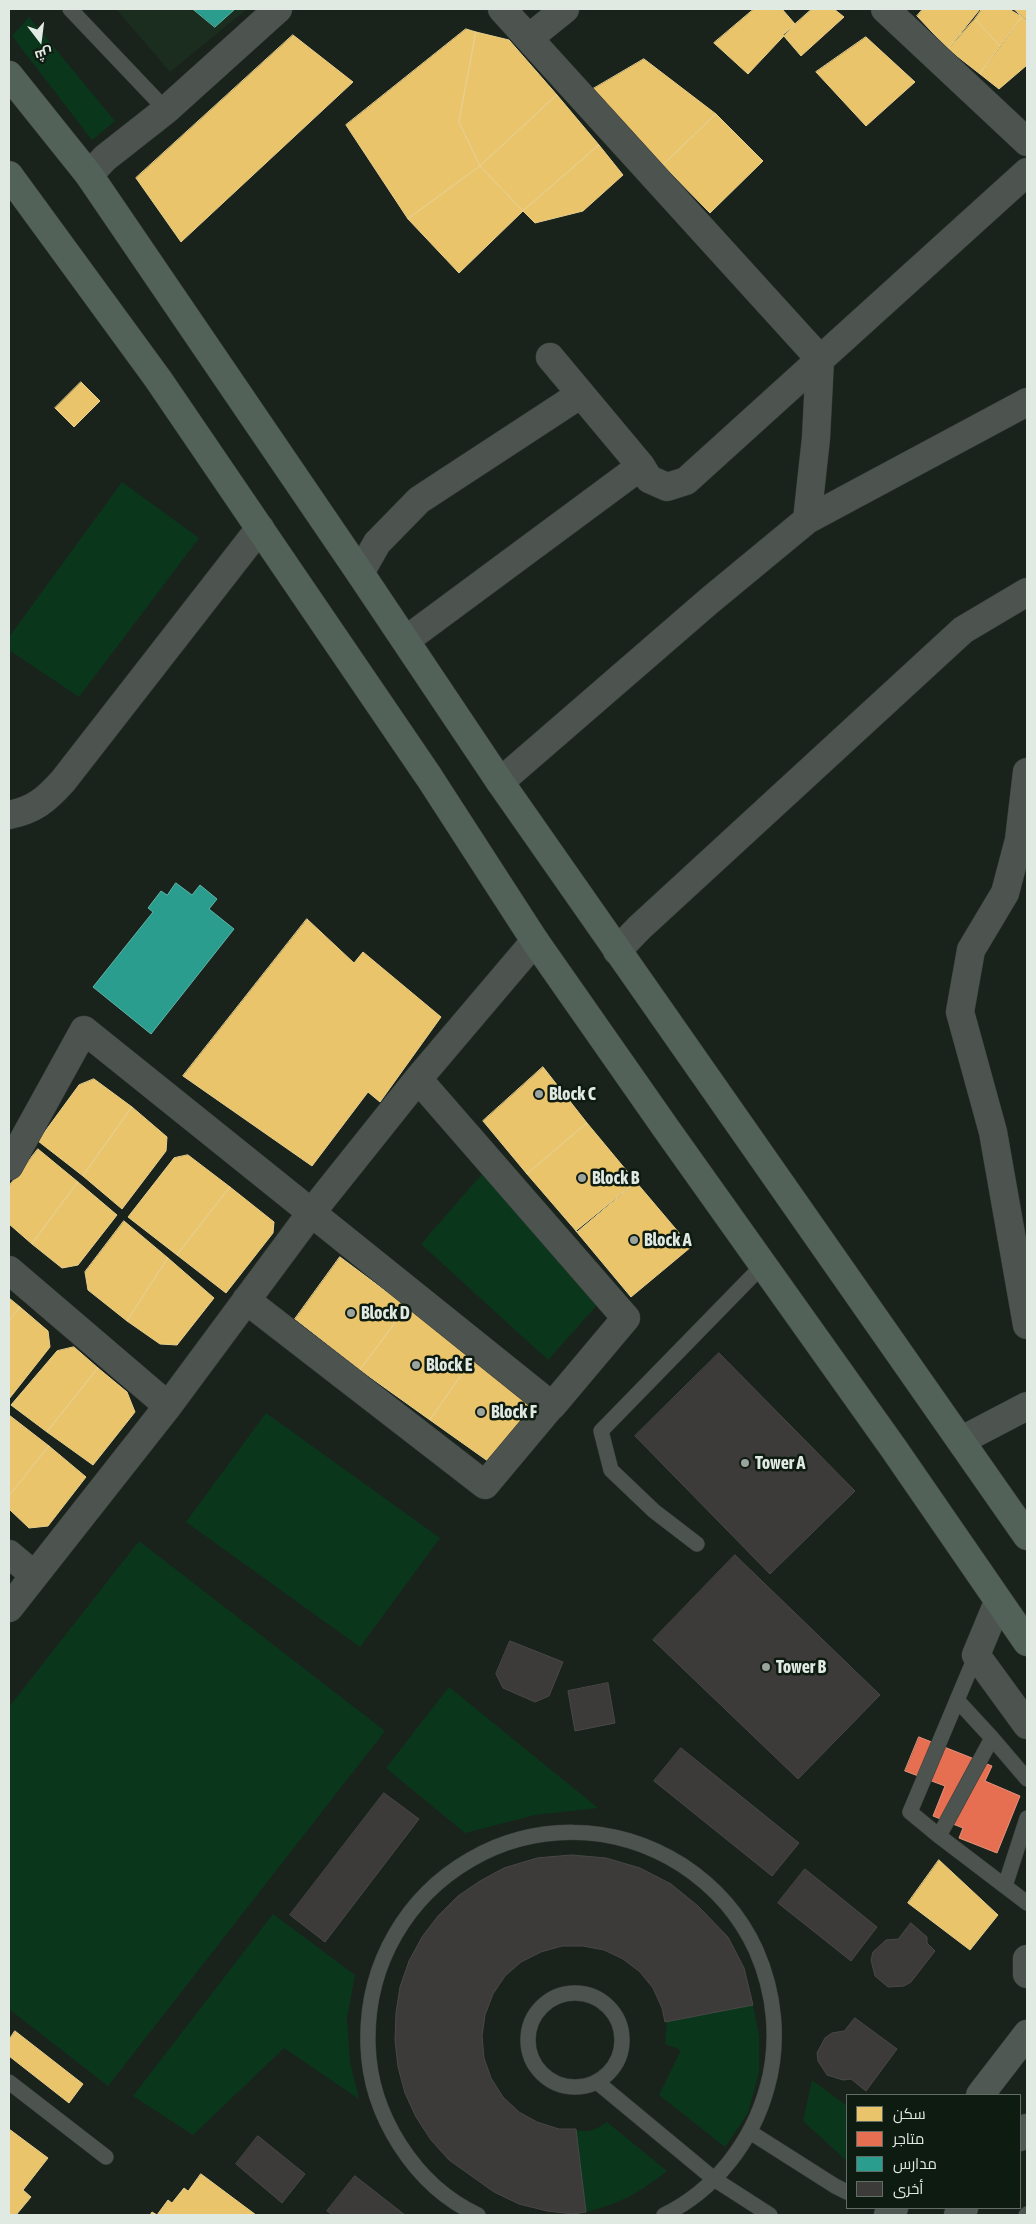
<!DOCTYPE html>
<meta charset="utf-8">
<style>
body{margin:0}
#map{position:relative;width:1036px;height:2224px;overflow:hidden;background:#1a221c;font-family:"Asap Condensed",Cairo,sans-serif}
canvas{display:block}
.frame{position:absolute;inset:0;border:10px solid #e0e9e2;pointer-events:none}
.legend{position:absolute;left:846px;top:2094px;width:175px;height:115px;box-sizing:border-box;background:#0e1b11;border:1px solid #626d65;margin:0;padding:6px 9px;list-style:none;font-size:15px;color:#e0e9e2}
.legend li{display:flex;align-items:center;gap:10px;height:25px}
.legend b{width:25px;border:1px solid #626d65}
.north{position:absolute;left:15px;top:15px;width:50px;height:50px;-webkit-text-stroke:4px #0e1b11;paint-order:stroke;rotate:165deg;font-size:14px;font-weight:700;line-height:20px;text-align:center;color:#e0e9e2}
.north::after{content:'';display:block;margin:auto;width:18px;height:22px;background:#e0e9e2;clip-path:polygon(50% 0,100% 100%,50% 72%,0 100%)}
</style>
<div id="map">
<canvas width="1036" height="2224"></canvas>
<div class="frame"></div>
<ul class="legend">
<li><b style="height:14px;background:#e9c46a"></b>سكن</li>
<li><b style="height:14px;background:#e76f51"></b>متاجر</li>
<li><b style="height:14px;background:#2a9d8f"></b>مدارس</li>
<li><b style="height:14px;background:#3c3b39"></b>أخرى</li>
</ul>
<div class="north">ش</div>
</div>
<script>
const ctx = document.querySelector('canvas').getContext('2d');
ctx.lineJoin = 'round';
function fillPath(path, color) { ctx.fillStyle = color; ctx.fill(path, 'evenodd'); }
function trace(path, color, width, dash) { ctx.strokeStyle = color; ctx.lineWidth = width; ctx.lineCap = dash ? 'butt' : 'round'; ctx.setLineDash(dash || []); ctx.stroke(path); }
function drawText(font, color, halo, rows, align = 'center') {
  ctx.font = font + ' "Asap Condensed",sans-serif'; ctx.lineWidth = 5; ctx.setLineDash([]); ctx.textBaseline = 'middle'; ctx.strokeStyle = halo; ctx.fillStyle = color; for (const [text, x, y, turn = 0] of rows) {
    ctx.save(); ctx.translate(x, y); ctx.rotate((+turn || 0) * Math.PI / 180); ctx.textAlign = isNaN(turn) ? turn : align; if (halo) ctx.strokeText(text, 0, 0); ctx.fillText(text, 0, 0); ctx.restore();
  }
}
const built = new Path2D(`
 M116 9H247L170 72Z`);
const green = new Path2D(`
 M29 17 115 121 92 140 12 36Z
 M122 482 199 538 79 697 9 650V637Z
 M482 1174 598 1304 548 1360 421 1244Z
 M266 1413 440 1538 360 1647 186 1522Z
 M139 1541 385 1731 108 2086 9 2009V1707Z
 M449 1687 598 1808 535 1815 465 1833 386 1768Z
 M273 1914 355 1975 347 2018 350 2063 359 2099 284 2048 193 2135 133 2096Z
 M753 2005 759 2036V2072L748 2113 725 2147 659 2095 681 2050 665 2044 667 2021Z
 M812 2080 847 2106V2161L803 2121Z
 M607 2122 667 2171C642 2191 618 2205 586 2212L576 2130C589 2133 596 2130 607 2122Z`);
const homes = new Path2D(`
 M754 9H782L795 24 748 74 714 43Z
 M812 9H834L844 17 801 56 783 35Z
 M923 9H980L948 49 917 16Z
 M982 9H1009L1022 17 1000 46 975 19Z
 M1014 9H1027V21Z
 M1022 17 1027 22V65L999 89 980 74Z
 M975 19 1000 46 980 74 948 49Z
 M466 29 476 32 459 122 480 166 408 219 346 125Z
 M476 32 509 40 557 95 480 166 459 122Z
 M293 35 353 82 181 242 136 178Z
 M866 37 915 82 866 126 816 72Z
 M644 59 716 114 663 165 593 89Z
 M557 95 599 145 523 211 480 166Z
 M716 114 763 161 710 213 663 165Z
 M599 145 623 175 583 211 535 223 523 211Z
 M480 166 523 211 459 273 408 219Z
 M81 382 100 401 74 427 55 408Z
 M307 919 354 963 363 952 441 1017 380 1102 368 1092 312 1166 183 1076Z
 M543 1067 587 1123 527 1174 483 1121Z
 M94 1079 132 1107 83 1176 38 1141 79 1085Z
 M132 1107 167 1137 166 1151 122 1209 83 1176Z
 M587 1123 636 1182 577 1232 527 1174Z
 M38 1149 78 1182 32 1244 9 1224V1186Z
 M188 1155 230 1187 177 1255 128 1217 174 1158Z
 M78 1182 117 1215 78 1265 62 1268 32 1244Z
 M636 1182 691 1247 631 1297 576 1231Z
 M230 1187 274 1222 273 1233 226 1293 177 1255Z
 M124 1221 168 1258 127 1321 88 1290 85 1272Z
 M340 1257 407 1307 360 1370 295 1319Z
 M168 1258 214 1298 177 1345 160 1344 127 1321Z
 M9 1298 20 1307 9 1321Z
 M20 1307 48 1331 50 1347 9 1399V1321Z
 M407 1307 472 1360 430 1420 360 1370Z
 M74 1347 98 1368 47 1432 11 1405 57 1351Z
 M472 1360 533 1405 492 1464 430 1420Z
 M98 1368 127 1392 135 1412 93 1465 47 1432Z
 M9 1415 49 1446 9 1496Z
 M49 1446 86 1477 48 1526 29 1528 9 1509V1496Z
 M939 1860 998 1915 970 1950 908 1903Z
 M15 2031 83 2084 69 2103 9 2056V2040Z
 M9 2129 48 2158 23 2190 31 2197 16 2215H9Z
 M201 2174 256 2215H150L152 2212 157 2215 168 2200 172 2203 184 2188 188 2191Z`);
const shops = new Path2D(`
 M919 1737 992 1766 985 1781 1020 1796 997 1853 959 1838 963 1828 933 1816 945 1786 905 1771Z`);
const schools = new Path2D(`
 M193 9H235L215 27Z
 M176 883 192 895 200 885 217 899 209 909 234 929 151 1034 93 987 153 912 148 908 161 891 167 895Z`);
const building = new Path2D(`
 M719 1353 855 1491 770 1574 635 1436Z
 M735 1555 880 1695 798 1779 653 1640Z
 M510 1641 563 1662 549 1696 535 1702 503 1688 496 1674Z
 M608 1683 615 1723 575 1731 568 1691Z
 M681 1748 799 1843 772 1876 654 1781Z
 M384 1793 419 1819 325 1942 290 1915Z
 M572 1855 606 1858 640 1868 671 1884 698 1906 728 1937 744 1968 753 2005 665 2022 662 2008 653 1988 640 1972 623 1959 604 1950 583 1946H562L541 1952 521 1962 505 1976 493 1994 485 2015 482 2036 484 2058 491 2078 503 2097 519 2112 537 2122 559 2129H576L586 2212 573 2214 547 2211 519 2204 494 2192 449 2160 431 2140 416 2117 405 2093 398 2067 395 2040 396 2013 400 1987 409 1961 422 1937 438 1916 458 1896 480 1881 504 1868 537 1858Z
 M805 1869 877 1927 851 1961 778 1903Z
 M911 1923 927 1937V1943L935 1951 911 1982 904 1986 888 1987 875 1976 871 1960 873 1952 886 1940 898 1939Z
 M855 2018 897 2049 866 2091 851 2079 843 2080 827 2075 818 2061 817 2053 825 2038 832 2033 844 2031Z
 M258 2136 305 2174 282 2203 236 2164Z
 M355 2176 405 2215H333L327 2211Z`);
const lane = new Path2D(`
 M70 9 166 110
 M697 1544 654 1511 611 1470 601 1431 763 1265
 M976 1655 910 1812 939 1836 1027 1903
 M992 1738 1027 1779
 M939 1836 992 1738 957 1700
 M1005 1886 1027 1818
 M528 2040a47 47 0 1 1 94 0a47 47 0 1 1-94 0Z
 M9 2082 106 2157
 M597 2082 714 2179 770 2215
 M750 2132 835 2186 847 2192
 M478 2215C415 2186 370 2115 368 2045 363 1880 541 1776 682 1865 714 1886 740 1915 756 1950 775 1993 780 2042 767 2088 752 2142 715 2190 664 2215
 M1026 2215 1027 2214`);
const street = new Path2D(`
 M502 9 820 359 816 438 807 520
 M885 9 1027 142
 M529 38 565 9
 M89 175 105 158 166 110 278 9
 M550 357 641 466 649 479 667 487 686 481 1027 172
 M360 573 377 543 419 500 581 394
 M406 640 641 466
 M1027 772 1019 840 1005 893 971 950 960 1012 993 1132 1027 1325
 M500 782 709 601 807 520 1027 402
 M9 815C34 810 46 800 63 781L260 528
 M617 951 639 928 963 630 1027 592
 M9 1166 84 1030 552 1406 626 1318 418 1079
 M9 1270 168 1406
 M246 1300 485 1485 552 1405
 M962 1440 1027 1406
 M9 1554 34 1575
 M998 1602 976 1655 1027 1725
 M9 1608 168 1406 311 1213 418 1079 535 941
 M1027 1959V1974`);
const secondary = new Path2D(`
 M980 2095 1027 2034
 M1020 2137 1027 2128
 M888 2215 894 2208
 M958 2215 964 2208`);
const highway = new Path2D(`
 M9 75 89 175 360 573 500 782 1027 1536
 M9 175 158 379 429 777 535 941 665 1127 894 1449 1027 1642`);
const markers = [
 [539,1094,5,"#9ba39d"],
 [582,1178,5,"#9ba39d"],
 [634,1240,5,"#9ba39d"],
 [351,1313,5,"#9ba39d"],
 [416,1365,5,"#9ba39d"],
 [481,1412,5,"#9ba39d"],
 [745,1463,5,"#9ba39d"],
 [766,1667,5,"#9ba39d"]
];
const poiNames = [
 ["Block C",549,1094],
 ["Block B",592,1178],
 ["Block A",644,1240],
 ["Block D",361,1313],
 ["Block E",426,1365],
 ["Block F",491,1412],
 ["Tower A",755,1463],
 ["Tower B",776,1667]
];
fillPath(built, '#1b2d1f');
fillPath(green, '#0a371c');
fillPath(homes, '#e9c46a');
trace(homes, '#e6cf8e', 1);
fillPath(shops, '#e76f51');
trace(shops, '#e5947c', 1);
fillPath(schools, '#2a9d8f');
trace(schools, '#61b4a8', 1);
fillPath(building, '#3c3b39');
trace(building, '#484846', 1);
trace(lane, '#353b36', 16);
trace(street, '#353b36', 29);
trace(secondary, '#353b36', 29);
trace(highway, '#353b36', 29);
trace(lane, '#4d534f', 15);
trace(street, '#4d534f', 28);
trace(secondary, '#4f5852', 28);
trace(highway, '#526258', 28);
for (const [x, y, r, color] of markers) { const dot = new Path2D(); dot.arc(x, y, r, 0, 2 * Math.PI); ctx.fillStyle = color; ctx.fill(dot); trace(dot, '#0e1b11', 2); }
drawText('bold 18px', '#e0e9e2', '#0e1b11', poiNames, 'left');
</script>
